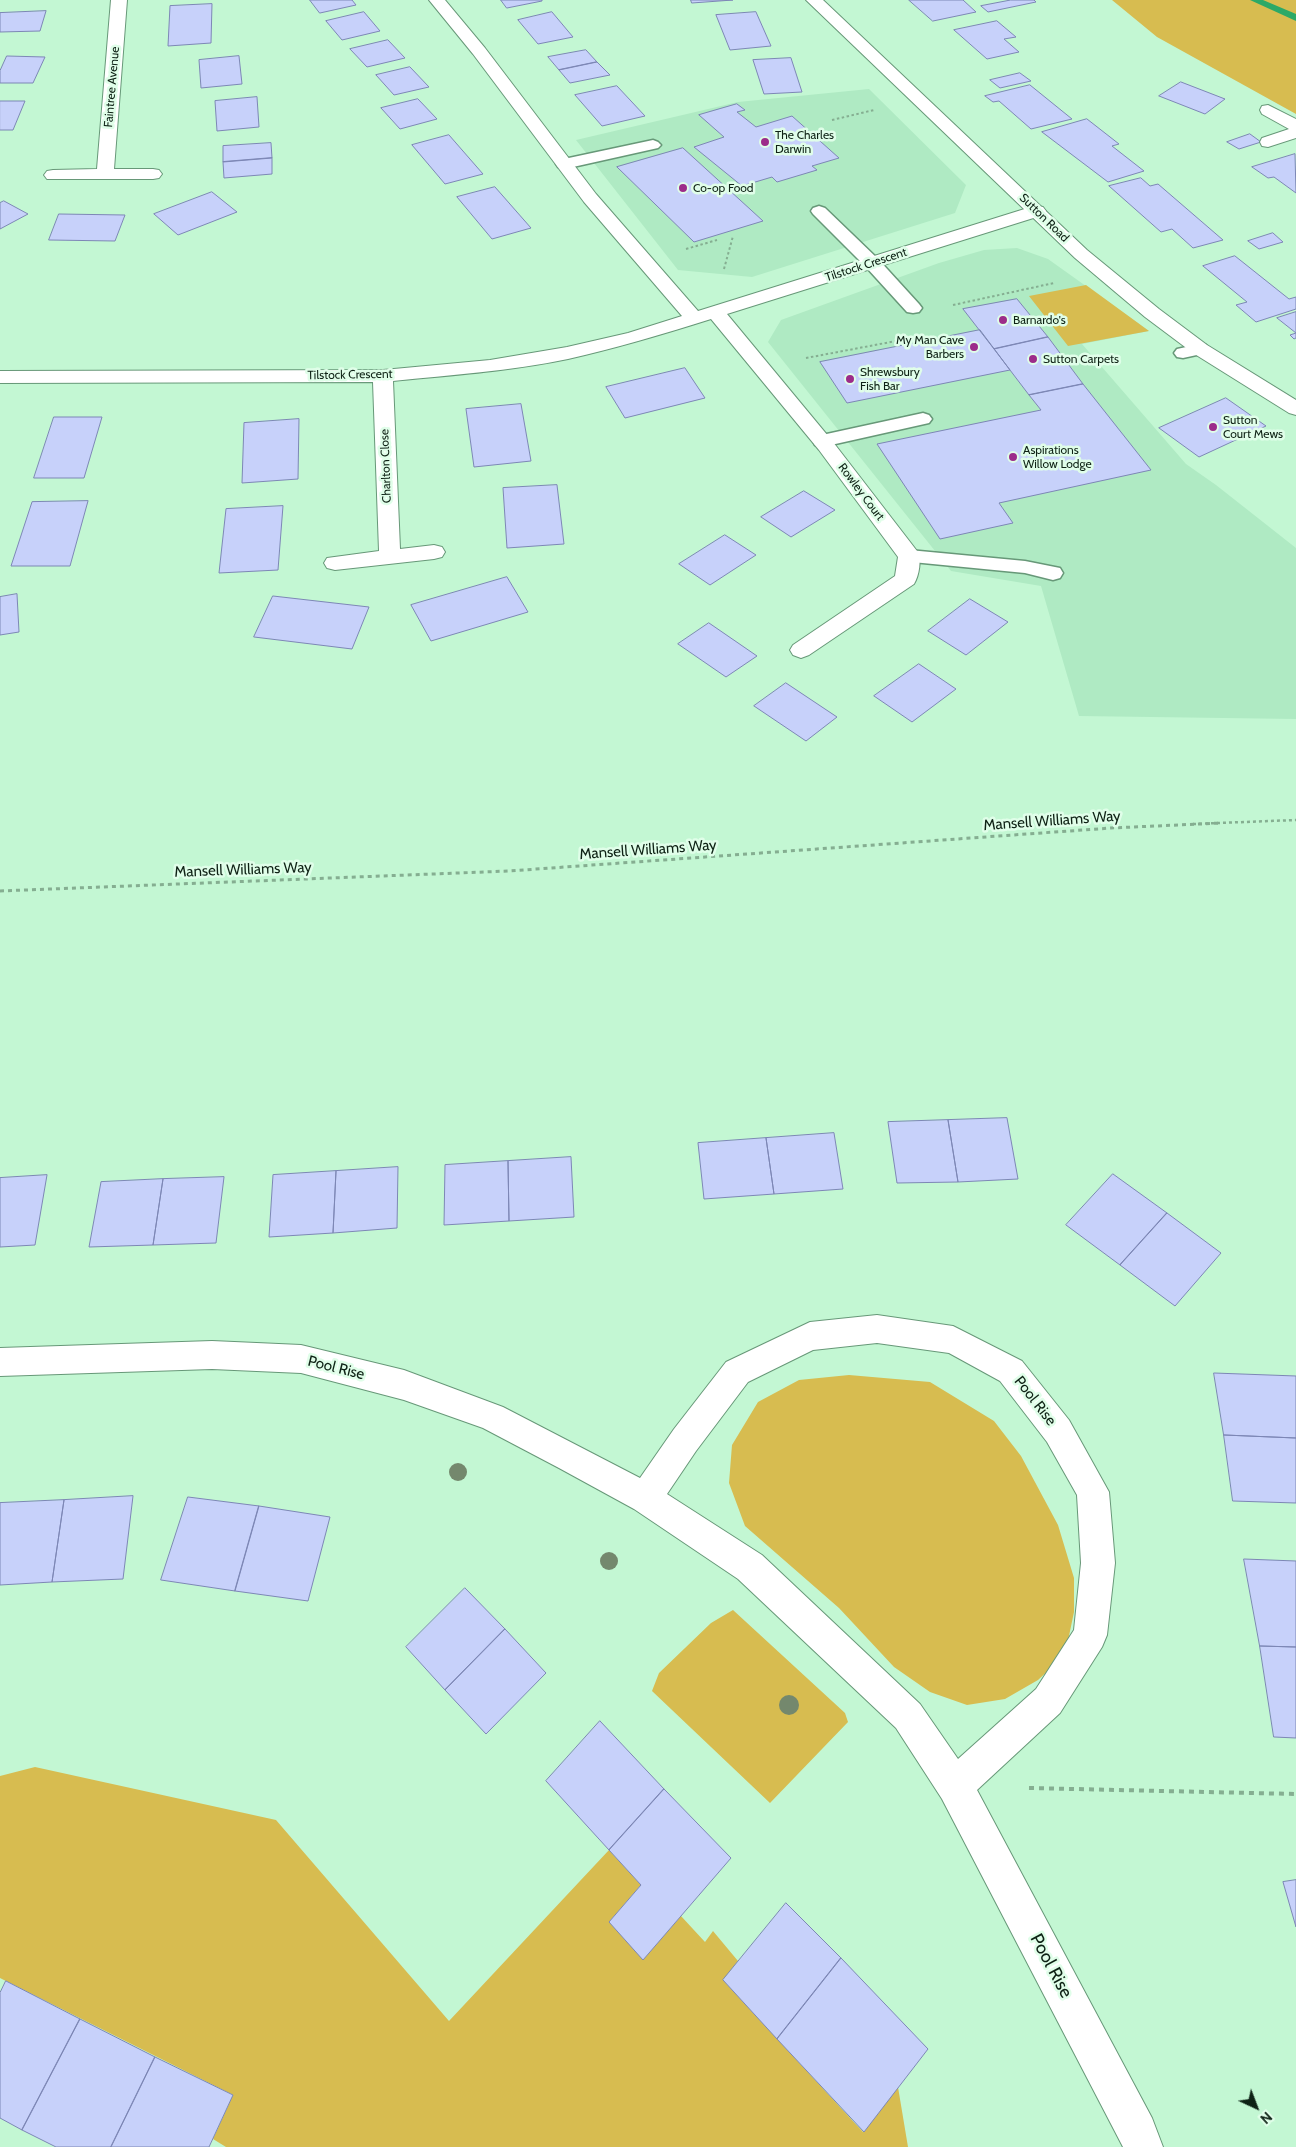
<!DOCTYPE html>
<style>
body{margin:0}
#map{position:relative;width:1296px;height:2147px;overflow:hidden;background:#c3f7d3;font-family:Cabin,sans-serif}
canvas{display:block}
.north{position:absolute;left:1231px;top:2082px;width:50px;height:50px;-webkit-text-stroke:4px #e0fee9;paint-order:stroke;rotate:137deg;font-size:14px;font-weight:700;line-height:20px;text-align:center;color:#0e2215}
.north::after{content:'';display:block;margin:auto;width:18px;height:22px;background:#0e2215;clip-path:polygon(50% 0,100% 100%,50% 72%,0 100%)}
</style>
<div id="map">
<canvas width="1296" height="2147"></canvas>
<div class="north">N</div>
</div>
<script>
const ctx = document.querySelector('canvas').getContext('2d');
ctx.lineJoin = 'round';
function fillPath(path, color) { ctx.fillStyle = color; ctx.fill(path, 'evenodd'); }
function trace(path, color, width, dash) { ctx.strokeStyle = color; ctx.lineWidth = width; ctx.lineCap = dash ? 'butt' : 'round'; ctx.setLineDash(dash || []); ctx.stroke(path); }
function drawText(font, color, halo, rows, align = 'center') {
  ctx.font = font + ' Cabin,sans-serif'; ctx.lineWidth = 5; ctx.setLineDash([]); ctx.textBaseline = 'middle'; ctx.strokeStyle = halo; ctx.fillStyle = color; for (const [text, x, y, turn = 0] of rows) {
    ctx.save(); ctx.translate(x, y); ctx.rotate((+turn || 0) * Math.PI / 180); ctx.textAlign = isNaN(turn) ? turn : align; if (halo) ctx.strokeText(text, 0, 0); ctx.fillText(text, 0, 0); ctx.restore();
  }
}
const built = new Path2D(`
 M869 89 966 185 955 213 752 277 678 270 576 140 738 102Z
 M1017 248 1048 259 1149 331 1082 344 1186 464 1216 485 1296 548V719L1079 716 1041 586 951 571 768 342 781 320 939 263 984 250Z`);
const green = new Path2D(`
 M1112 0H1296V114L1157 37Z
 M1086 285 1149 331 1068 346 1029 296Z
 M849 1375 930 1382 994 1421 1021 1456 1058 1525 1074 1578V1612L1065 1655 1038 1680 1005 1699 967 1705 930 1692 894 1667 839 1608 745 1526 729 1483 732 1445 758 1402 799 1380Z
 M733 1610 845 1713 848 1722 770 1803 652 1691 659 1673 711 1623Z
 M35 1767 276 1820 449 2021 609 1850 641 1885 609 1922 643 1959 681 1916 705 1942 713 1931 738 1961 723 1980 863 2132 898 2087 908 2147H226L213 2139 233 2095 0 1978V1776Z`);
const stream = new Path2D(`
 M1250 0H1263L1296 14V21Z`);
const building = new Path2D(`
 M310 0H352L356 5 320 13Z
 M501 0H542V1L507 8Z
 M691 0H733L692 3Z
 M909 0H963L976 12 933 21Z
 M1011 0H1034L1036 2 988 12 981 6Z
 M212 4 211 43 168 46 170 6Z
 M46 11 40 31 0 32V13Z
 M364 12 380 31 342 40 326 21Z
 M552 12 573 37 538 44 518 20Z
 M756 12 771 46 730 50 716 15Z
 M997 21 1016 37 1004 39 1019 52 987 59 954 30Z
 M388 40 405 58 367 67 350 49Z
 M586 50 597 62 559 70 548 57Z
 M7 56 45 57 33 83H0V71Z
 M239 56 242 84 201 88 199 60Z
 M791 58 802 92 764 94 753 60Z
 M597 62 610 75 570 83 559 70Z
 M410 67 429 87 394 95 376 75Z
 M1020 73 1031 81 1000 88 990 80Z
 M1181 82 1225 99 1205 114 1159 96Z
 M1030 85 1072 119 1031 129 999 101 993 102 985 96Z
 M617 86 645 116 602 126 575 95Z
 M257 97 259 127 217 131 215 101Z
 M418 99 437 119 400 129 381 108Z
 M0 101H25L13 130H0Z
 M737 104 745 110 737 112 756 127 792 116 839 158 812 166 817 170 777 182 772 177 742 186 694 147 724 137 699 115Z
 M1087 119 1119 144 1112 146 1144 171 1108 182 1042 132Z
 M1250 134 1261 142 1239 149 1227 142Z
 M449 135 483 174 445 184 412 145Z
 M271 143 272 158 223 162V146Z
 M683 148 751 210 763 221 694 242 617 167Z
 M1295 154 1296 193 1274 177 1268 178 1252 167Z
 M272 158V174L224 178 223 162Z
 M1141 178 1150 186 1158 184 1223 240 1193 248 1172 229 1161 232 1109 186Z
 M495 187 531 228 492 239 457 197Z
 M212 192 237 212 178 235 154 214Z
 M4 201 28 214 0 229V203Z
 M59 214 125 215 115 241 49 240Z
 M1273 233 1283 242 1259 249 1248 241Z
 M1235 256 1289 299 1296 297V309L1256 322 1236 305 1247 302 1203 266Z
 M1017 299 1048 337 994 349 963 309Z
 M1296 312V338L1294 339 1290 335 1296 333 1277 318Z
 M980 330 1010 370 847 403 820 362Z
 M1048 337 1083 384 1029 395 994 349Z
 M685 368 705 398 625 418 606 387Z
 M1083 384 1151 470 999 503 1013 523 940 539 877 444 1041 410 1029 395Z
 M1226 398 1266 426 1199 457 1159 428Z
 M521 404 531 461 474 467 466 409Z
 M54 417H102L84 478H34Z
 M299 419 298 479 242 483 244 423Z
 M557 485 564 544 507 548 503 488Z
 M804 491 835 510 791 537 761 517Z
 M88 501 70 566H11L32 502Z
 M283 506 278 570 219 573 226 509Z
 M725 535 756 555 710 585 679 564Z
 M507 577 528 612 431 641 411 605Z
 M17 594 19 632 0 635V597Z
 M273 596 369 607 352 649 254 637Z
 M970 599 1008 622 966 655 928 631Z
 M709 623 757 656 726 677 678 644Z
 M919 664 956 689 912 722 874 696Z
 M786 683 837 717 806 741 754 706Z
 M1007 1118 1018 1179 958 1182 948 1120Z
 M948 1120 958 1182 897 1183 888 1122Z
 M834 1133 843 1189 774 1194 766 1138Z
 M766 1138 774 1194 704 1199 698 1143Z
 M571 1157 574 1217 509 1221 508 1161Z
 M508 1161 509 1221 444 1225 445 1165Z
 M398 1167 397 1228 333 1233 336 1171Z
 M336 1171 333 1233 269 1237 273 1175Z
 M1113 1174 1167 1213 1120 1265 1066 1225Z
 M47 1175 35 1245 0 1247V1178Z
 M224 1177 216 1243 153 1245 163 1179Z
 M163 1179 153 1245 89 1247 101 1182Z
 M1167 1213 1221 1253 1175 1306 1120 1265Z
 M1214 1373 1296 1376V1438L1224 1435Z
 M1224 1435 1296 1438V1503L1233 1501Z
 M133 1496 123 1579 52 1582 64 1500Z
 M188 1497 259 1506 235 1591 161 1580Z
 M64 1500 52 1582 0 1585V1503Z
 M259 1506 330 1517 308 1601 235 1591Z
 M1244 1559 1296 1561V1647L1260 1646Z
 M465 1588 505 1629 445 1690 406 1647Z
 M505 1629 546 1673 486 1734 445 1690Z
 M1260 1646 1296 1647V1738L1274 1737Z
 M600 1721 664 1789 609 1850 546 1781Z
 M664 1789 731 1858 643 1960 609 1922 641 1885 609 1850Z
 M1296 1880V1927L1283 1882Z
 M786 1903 841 1958 777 2039 723 1980Z
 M841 1958 928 2049 864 2132 777 2039Z
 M6 1981 80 2019 22 2130 0 2118V1993Z
 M80 2019 155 2057 111 2147H56L22 2130Z
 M155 2057 233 2095 209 2147H111Z`);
const pathFar3 = new Path2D(`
 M832 120 874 110
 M686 249 717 240
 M724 269 733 236
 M953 305 1054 283
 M806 358 896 341`);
const pathFar2 = new Path2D(`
 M1193 824 1296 820`);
const pathFar1 = new Path2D(`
 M0 891 509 871 1111 828 1222 823`);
const path = new Path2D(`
 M1029 1788 1296 1794`);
const service = new Path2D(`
 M653 140 658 142 661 145 658 148 564 169 558 167 556 164 558 161 564 159Z
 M819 206 825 208 878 259 919 304 922 308 919 312 913 313 907 312 866 267 813 214 811 211 813 208Z
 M1200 344 1206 345 1209 349 1206 353 1183 358 1177 357 1174 353 1177 349Z
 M923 413 929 415 932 419 929 423 822 447 815 445 813 441 815 437 822 435Z
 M909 550 1025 561 1060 568 1063 573 1060 578 1053 580 1025 573 902 561 899 556 902 551Z`);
const minor = new Path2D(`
 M111 0H127L114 169H153L159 170 162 174 159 178 153 179H47L44 175 47 171 53 170 97 169Z
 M429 0H445L485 48 596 194 698 311 1031 207 1037 206 1043 207 1046 211 1043 215 727 314 833 442 917 551C922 559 919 576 914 584L809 655 801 658 793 655 790 650 793 645 895 576 898 557 819 450 711 319C664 334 616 348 568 359 510 371 451 375 393 381L400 549 434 545 442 547 445 552 442 557 434 559 335 570 327 568 324 563 327 558 379 551 373 382 0 383V371L383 370 490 360 567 347 628 333 682 316 584 202 473 54Z
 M1268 105 1296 119V138L1268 147 1262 146 1260 142 1262 138 1289 129 1262 114 1260 110 1262 106Z
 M877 1315 953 1326 1022 1361 1069 1420 1109 1492 1115 1563 1107 1635 1102 1647 1060 1713 977 1790 1152 2118 1163 2147H1123L942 1799 896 1728 738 1579 634 1509 559 1468 483 1428 404 1400 301 1373 212 1369 0 1376V1348L212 1341 301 1345 404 1370 503 1407 640 1478 674 1429 726 1362 810 1322ZM877 1343 949 1353 1000 1381 1047 1442 1077 1495 1081 1563 1074 1630 1036 1689 958 1759 920 1704 762 1555 667 1494 696 1451 748 1382 813 1350Z`);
const tertiary = new Path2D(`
 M806 0H823L1087 250 1159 309 1207 345 1296 400V415L1289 413 1193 353 1145 317 1075 258Z`);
const trees = [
 [458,1472,9],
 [609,1561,9],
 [789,1705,10]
];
const markers = [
 [765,142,5,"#9c2c8a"],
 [683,188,5,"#9c2c8a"],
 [1003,320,5,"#9c2c8a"],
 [974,347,5,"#9c2c8a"],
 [1033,359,5,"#9c2c8a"],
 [850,379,5,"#9c2c8a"],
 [1213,427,5,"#9c2c8a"],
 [1013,457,5,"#9c2c8a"]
];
const farStreetnames = [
 ["Faintree Avenue",112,87,-85],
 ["Sutton Road",1044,218,44],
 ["Tilstock Crescent",866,265,-18],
 ["Tilstock Crescent",350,375,-1],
 ["Charlton Close",386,466,-92],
 ["Rowley Court",861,492,53]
];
const farPoinames = [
 ["The Charles",775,135],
 ["Darwin",775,149],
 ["Co-op Food",693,188],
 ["Barnardo's",1013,320],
 ["My Man Cave",964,340,"right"],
 ["Barbers",964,354,"right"],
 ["Sutton Carpets",1043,359],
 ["Shrewsbury",860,372],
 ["Fish Bar",860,386],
 ["Sutton",1223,420],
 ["Court Mews",1223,434],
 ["Aspirations",1023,450],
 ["Willow Lodge",1023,464]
];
const streetNames = [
 ["Mansell Williams Way",1052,821,-4],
 ["Mansell Williams Way",648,850,-4],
 ["Mansell Williams Way",243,870,-2],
 ["Pool Rise",336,1368,14],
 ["Pool Rise",1035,1401,52]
];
const nearStreetnames = [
 ["Pool Rise",1051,1966,62]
];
fillPath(built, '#afeac3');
fillPath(green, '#d7bc50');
fillPath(stream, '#2ca967');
fillPath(building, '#c7d1fa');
trace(building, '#7d87b5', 1);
trace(service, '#679878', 3);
trace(minor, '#679878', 2);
trace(tertiary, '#679878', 2);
trace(pathFar3, '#85ae91', 2, [2.5, 2.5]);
trace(pathFar2, '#85ae91', 2.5, [3, 3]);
trace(pathFar1, '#85ae91', 3, [4, 4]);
trace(path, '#85ae91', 4, [5, 5]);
fillPath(service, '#fff');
fillPath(minor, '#fff');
fillPath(tertiary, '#fff');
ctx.fillStyle = '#74886d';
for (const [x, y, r] of trees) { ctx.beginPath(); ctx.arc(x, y, r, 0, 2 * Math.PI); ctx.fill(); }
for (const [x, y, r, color] of markers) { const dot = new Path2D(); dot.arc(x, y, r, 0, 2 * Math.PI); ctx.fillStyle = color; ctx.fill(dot); trace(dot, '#e0fee9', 2); }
drawText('12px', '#0e2215', '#e0fee9', farStreetnames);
drawText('12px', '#0e2215', '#e0fee9', farPoinames, 'left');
drawText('15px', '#0e2215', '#e0fee9', streetNames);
drawText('18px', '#0e2215', '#e0fee9', nearStreetnames);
</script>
